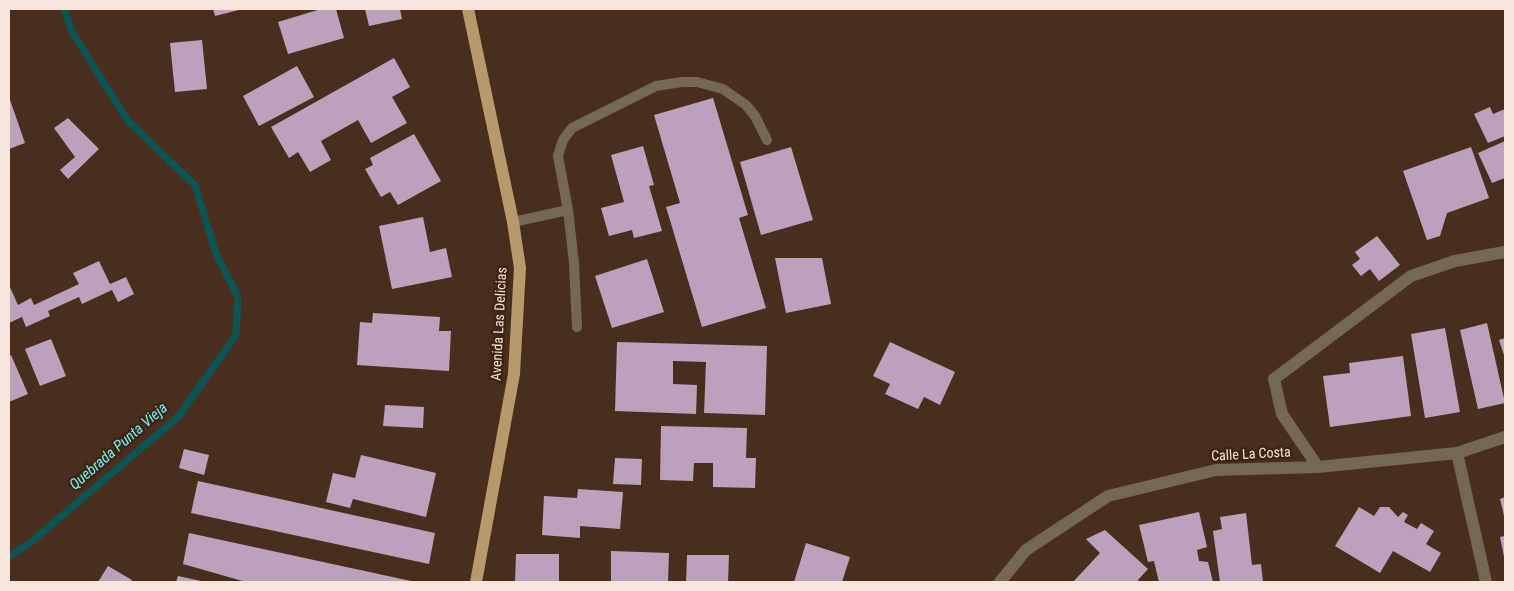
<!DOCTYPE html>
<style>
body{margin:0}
#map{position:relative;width:1514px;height:591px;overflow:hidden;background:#492e1d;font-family:"Roboto Condensed",sans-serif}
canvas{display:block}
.frame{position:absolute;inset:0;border:10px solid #f7e4da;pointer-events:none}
</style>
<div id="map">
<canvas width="1514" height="591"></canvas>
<div class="frame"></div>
</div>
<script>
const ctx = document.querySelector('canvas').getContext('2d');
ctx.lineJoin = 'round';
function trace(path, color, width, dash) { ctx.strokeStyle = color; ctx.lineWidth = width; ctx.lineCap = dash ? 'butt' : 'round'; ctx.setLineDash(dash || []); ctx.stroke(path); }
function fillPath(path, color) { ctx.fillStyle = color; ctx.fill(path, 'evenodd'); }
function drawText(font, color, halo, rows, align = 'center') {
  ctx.font = font + ' "Roboto Condensed",sans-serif'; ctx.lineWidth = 5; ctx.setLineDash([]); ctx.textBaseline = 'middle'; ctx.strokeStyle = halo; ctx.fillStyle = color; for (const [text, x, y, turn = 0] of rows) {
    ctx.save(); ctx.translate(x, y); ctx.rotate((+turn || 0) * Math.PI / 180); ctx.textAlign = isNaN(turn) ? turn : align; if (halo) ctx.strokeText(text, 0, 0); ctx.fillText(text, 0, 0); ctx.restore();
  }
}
const stream = new Path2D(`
 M9 556 30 543 179 416 236 335 238 297 216 254 195 185 128 121 72 32 64 9`);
const building = new Path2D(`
 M213 9H243L215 16Z
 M321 9H336L344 38 288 54 278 22Z
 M365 9H400L402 19 369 26Z
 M202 40 207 89 175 92 170 43Z
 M394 58 410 87 392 97 407 123 371 143 358 120 321 141 331 160 310 172 298 152 289 158 271 127Z
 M297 66 314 97 259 126 243 96Z
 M9 97 25 143 9 149Z
 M713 98 748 215 739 218 766 308 702 327 666 207 680 203 654 115Z
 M1490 107 1493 114 1505 109V136L1488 143 1474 114Z
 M68 118 99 149 68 179 60 170 75 157 54 128Z
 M414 134 441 181 398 205 390 192 381 197 365 169 373 165 370 158Z
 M1505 141V178L1492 183 1478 153Z
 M643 146 654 185 649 186 662 231 634 238 632 230 609 236 601 208 624 202 611 155Z
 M791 147 813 220 761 235 740 162Z
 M1471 147 1489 198 1447 213 1440 236 1427 240 1403 171Z
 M423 217 430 252 446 248 452 277 392 289 379 226Z
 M1377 236 1400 265 1379 281 1370 269 1361 276 1352 265 1360 259 1355 252Z
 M775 258H822L831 304 786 313Z
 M647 259 664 312 612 328 595 276Z
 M99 261 110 284 126 277 134 294 118 302 112 290 82 304 79 297 48 311 50 316 26 327 22 317 9 323V285L18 305 31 298 34 305 79 284 73 273Z
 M373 313 440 317 439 331H451L449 371 357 365 360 322 372 323Z
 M1487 323 1505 403 1478 409 1460 330Z
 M1445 328 1460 412 1425 418 1411 334Z
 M1505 338V358L1499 340Z
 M51 339 66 376 40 386 25 349Z
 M617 342 767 346 765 415 704 413 706 362 673 361V384L697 385 696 414 615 411Z
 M890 342 955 372 940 405 924 397 918 409 885 394 890 384 873 376Z
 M11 355 28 394 9 402V356Z
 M1403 356 1411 416 1330 427 1323 376 1350 373 1349 363Z
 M385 405 424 407 423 428 383 426Z
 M661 426 747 428 746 458H756L755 488 713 487V463H694L693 481 660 480Z
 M184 449 209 455 204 475 179 468Z
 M361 455 436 473 426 517 353 499 350 508 326 502 333 473 355 478Z
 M615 458 642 459 641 485 613 484Z
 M198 481 435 533 429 564 191 513Z
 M578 489 623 492 620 529 580 526V538L542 535 544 496 577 498Z
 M1505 497V520L1500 499Z
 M1359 507 1374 516 1380 507H1389L1398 517 1403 512 1408 515 1404 522 1417 529 1421 523 1434 531 1426 544 1441 553 1430 572 1393 551 1380 573 1335 546Z
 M1199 512 1207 547 1197 550 1199 561 1208 562 1213 582H1159L1154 561 1148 562 1139 525Z
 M1246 513 1252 565 1261 564 1263 582H1220L1213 531 1222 529 1220 517Z
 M1105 530 1148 569 1138 580 1140 582H1073L1100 553 1086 539Z
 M189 533 411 581V582H246L183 564Z
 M1505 536V557H1504L1500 537Z
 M806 543 850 557 842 582H794Z
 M611 551 669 553 668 582H611Z
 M516 554H559V582H515Z
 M687 555H729L728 582H686Z
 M108 566 132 580 131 582H98Z
 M178 576 201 581V582H176Z`);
const lane = new Path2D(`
 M513 222 568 210
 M577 327 574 263 568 210 558 156 563 140 572 128 656 86 682 82H697L723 89 746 105 755 116 767 140`);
const street = new Path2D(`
 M1457 453 1486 582
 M1318 467 1282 414 1274 379 1411 276 1455 261 1505 252
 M1000 582 1026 550 1108 496 1216 470 1318 467 1457 453 1505 437`);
const primary = new Path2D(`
 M468 9 513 222 520 268 514 374 476 582`);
const streetNames = [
 ["Avenida Las Delicias",500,324,-87],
 ["Calle La Costa",1251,455,-3]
];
const waterNames = [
 ["Quebrada Punta Vieja",119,447,-41]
];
trace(stream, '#0a5456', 7);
fillPath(building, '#bca1bd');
trace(lane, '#756852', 10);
trace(street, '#756852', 12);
trace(primary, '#b59a6c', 12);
drawText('14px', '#f7e4da', '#3e2413', streetNames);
drawText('italic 15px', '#72f0f4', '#3e2413', waterNames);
</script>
